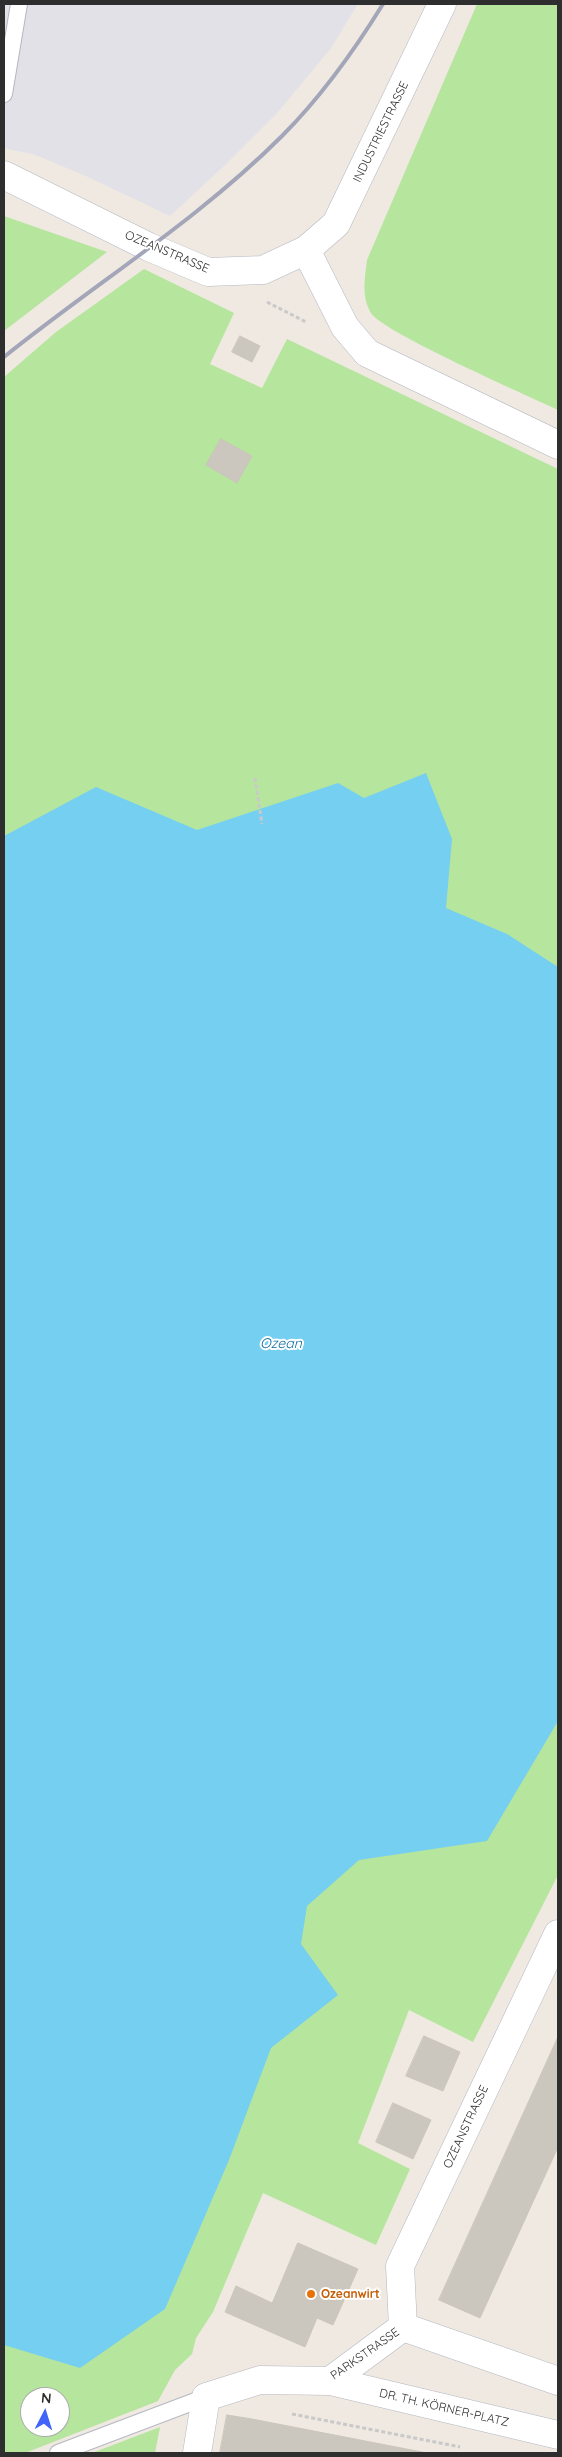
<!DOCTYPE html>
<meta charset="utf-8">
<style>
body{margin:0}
#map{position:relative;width:562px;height:2457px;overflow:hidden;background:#efe9e1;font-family:Quicksand,sans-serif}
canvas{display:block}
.frame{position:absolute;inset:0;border:5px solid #2e2e2e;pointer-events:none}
.north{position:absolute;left:20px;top:2387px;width:50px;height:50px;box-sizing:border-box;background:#fff;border:1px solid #ababab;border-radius:50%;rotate:5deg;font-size:14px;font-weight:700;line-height:20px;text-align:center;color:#2e2e2e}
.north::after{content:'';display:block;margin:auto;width:18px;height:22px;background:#4264fb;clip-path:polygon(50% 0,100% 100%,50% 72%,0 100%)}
</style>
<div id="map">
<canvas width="562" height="2457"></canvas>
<div class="frame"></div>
<div class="north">N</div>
</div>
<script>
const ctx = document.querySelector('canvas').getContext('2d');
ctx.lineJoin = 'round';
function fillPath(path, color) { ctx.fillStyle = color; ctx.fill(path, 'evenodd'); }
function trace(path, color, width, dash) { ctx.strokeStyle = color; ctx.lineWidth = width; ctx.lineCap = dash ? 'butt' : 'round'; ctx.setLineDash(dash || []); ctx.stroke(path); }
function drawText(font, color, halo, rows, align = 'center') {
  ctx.font = font + ' Quicksand,sans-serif'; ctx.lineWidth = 4; ctx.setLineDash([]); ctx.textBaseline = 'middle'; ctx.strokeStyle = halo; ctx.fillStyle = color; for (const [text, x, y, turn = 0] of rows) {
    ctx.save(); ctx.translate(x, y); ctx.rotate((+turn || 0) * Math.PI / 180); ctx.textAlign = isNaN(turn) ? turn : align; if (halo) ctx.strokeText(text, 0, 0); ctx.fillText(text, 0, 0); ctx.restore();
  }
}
const industrial = new Path2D(`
 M4 4H358L331 48 278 112 224 166 170 216 88 177 36 155 4 148Z`);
const green = new Path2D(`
 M477 4H558V410C529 396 382 332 371 313 361 296 365 278 367 260Z
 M4 216 107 252 4 331Z
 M144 269 234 313 210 364 262 388 287 339 558 469V1875L473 2042 409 2010 358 2143 410 2169 376 2245 263 2193 213 2312 196 2338 192 2354 175 2370 158 2401 25 2453H4V377L56 332ZM30 2397H60V2427H30Z
 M160 2427 155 2453H92Z`);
const water = new Path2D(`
 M426 773 452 839 446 908 507 934 558 967V1721L487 1841 359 1860 307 1906 301 1944 338 1995 271 2048 229 2160 165 2309 80 2368 4 2345V836L96 787 197 830 338 783 364 798Z`);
const building = new Path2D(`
 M240 336 260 346 252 362 232 352Z
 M221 439 252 456 237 483 206 465Z
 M424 2036 460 2052 443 2091 406 2076Z
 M558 2037V2147L480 2318 439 2300Z
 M393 2103 431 2120 413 2159 376 2142Z
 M298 2243 358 2269 333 2325 317 2318 305 2347 225 2312 236 2286 272 2303Z
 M227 2415 252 2419 427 2453H220Z`);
const path = new Path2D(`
 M267 302 306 322
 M255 778 262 824
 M292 2414 460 2447`);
const lane = new Path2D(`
 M4 94 19 4
 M58 2453 206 2397`);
const street = new Path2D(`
 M4 175 149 247 208 272 263 270 306 250 336 224 442 4
 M306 250 345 327 367 353 558 445
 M403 2327 400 2266 558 1934
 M403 2327 558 2381
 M330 2381 558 2435
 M197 2453 206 2397 260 2380 330 2381 403 2327`);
const rail = new Path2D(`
 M4 357C96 283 198 220 282 136 321 97 354 51 383 4`);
const markers = [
 [311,2294,5,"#e8710a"]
];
const streetNames = [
 ["INDUSTRIESTRASSE",381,132,-64],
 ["OZEANSTRASSE",167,252,23],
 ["OZEANSTRASSE",466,2127,-65],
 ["PARKSTRASSE",365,2354,-35],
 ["DR. TH. KÖRNER-PLATZ",444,2408,13]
];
const foodNames = [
 ["Ozeanwirt",321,2294]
];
const waterNames = [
 ["Ozean",281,1344]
];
fillPath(industrial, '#e3e1e8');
fillPath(green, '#b6e59e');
fillPath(water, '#75cff0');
fillPath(building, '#cbc7bf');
trace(building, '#cbc5ba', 1);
trace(lane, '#b4b7c1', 18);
trace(street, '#b4b7c1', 29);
trace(path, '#c9c9c9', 3, [4, 2.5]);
trace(lane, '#fff', 16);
trace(street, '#fff', 28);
trace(rail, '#a3a6b8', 4);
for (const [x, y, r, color] of markers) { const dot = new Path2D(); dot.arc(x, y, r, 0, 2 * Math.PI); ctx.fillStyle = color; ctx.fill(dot); trace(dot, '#fff', 2); }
drawText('12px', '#2e2e2e', '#fff', streetNames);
drawText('bold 12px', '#c56008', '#fff', foodNames, 'left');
drawText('italic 14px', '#0d6fa3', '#fff', waterNames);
</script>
